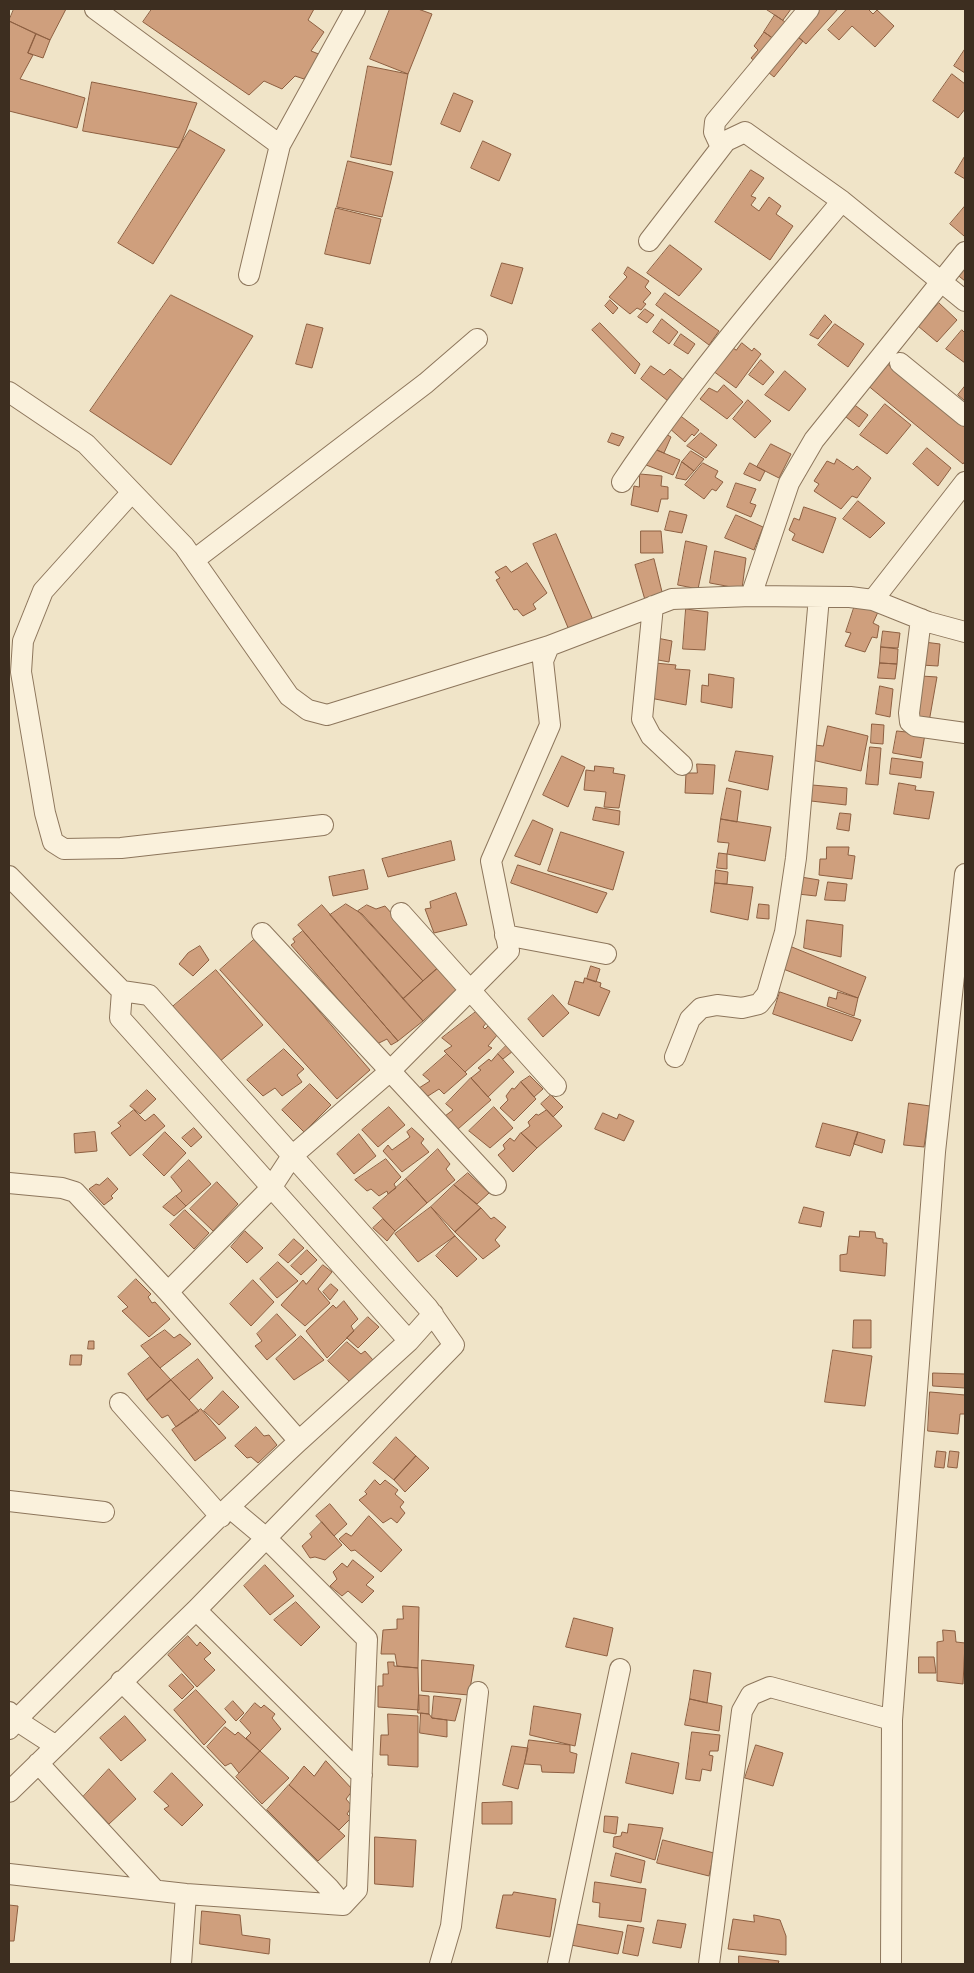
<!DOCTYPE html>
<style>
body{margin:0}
#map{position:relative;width:974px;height:1973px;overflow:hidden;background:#f0e4c8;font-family:Literata,serif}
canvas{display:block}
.frame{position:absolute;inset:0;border:10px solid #3d2e20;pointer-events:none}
</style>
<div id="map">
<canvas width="974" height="1973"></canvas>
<div class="frame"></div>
</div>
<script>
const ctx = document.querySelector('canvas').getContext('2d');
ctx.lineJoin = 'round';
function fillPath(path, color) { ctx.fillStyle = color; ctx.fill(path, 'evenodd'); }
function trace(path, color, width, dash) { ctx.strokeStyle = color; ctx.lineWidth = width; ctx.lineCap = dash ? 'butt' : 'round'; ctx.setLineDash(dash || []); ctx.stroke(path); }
const building = new Path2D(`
 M14 9H66L50 40 9 21Z
 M152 9H314L308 20 324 32 311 51 321 55 304 79 295 76 282 89 264 81 249 95 143 22Z
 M390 9H418L432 14 408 74 370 59Z
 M766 9H791L783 20Z
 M807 9H838L806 44 789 29Z
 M847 9H868L873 14 877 10 894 26 875 47 852 26 839 40 828 30Z
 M775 15 791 26 778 42 764 32Z
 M9 21 36 34 28 53 33 55 20 79 85 98 77 128 9 111Z
 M787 28 803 41 774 77 751 58 758 50 754 46 764 32 778 42Z
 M36 34 50 40 43 58 28 53Z
 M965 49V73L954 66Z
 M368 66 408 74 391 165 351 157Z
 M952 74 965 84V109L958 118 933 101Z
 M92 82 197 103 179 148 83 131Z
 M454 93 473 101 460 132 441 124Z
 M190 130 225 150 153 264 118 243Z
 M483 141 511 154 499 181 471 168Z
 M965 156V179L955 173Z
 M348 161 393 172 382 217 337 207Z
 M751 170 764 178 751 196 756 198 751 205 759 211 769 197 781 206 776 214 793 226 770 260 715 222Z
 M965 206V235L964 236 950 224Z
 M336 208 381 219 370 264 325 254Z
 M670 245 702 269 679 296 647 273Z
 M965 260V281L955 273Z
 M502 263 523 268 512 304 491 296Z
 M628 267 649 281 645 287 651 293 643 302 646 304 641 310 637 308 630 314 609 297 627 277 624 274Z
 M665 293 719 331 709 345 656 305Z
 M171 295 253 336 171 465 90 411Z
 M610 300 618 308 613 314 605 306Z
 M939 303 957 320 937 342 918 326Z
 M645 309 654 315 647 323 638 317Z
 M825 315 832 322 818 339 810 335Z
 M662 319 678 332 669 344 653 332Z
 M600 323 640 364 635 374 592 330Z
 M307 324 323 328 312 368 296 364Z
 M835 324 864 344 848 367 818 345Z
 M962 330 965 333V363L946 349Z
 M681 334 695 344 688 354 674 345Z
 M742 343 752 351 754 348 761 354 736 388 709 368 727 344 736 350Z
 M761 360 774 372 763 385 749 375Z
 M885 362 965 427V461L963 464 866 384Z
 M651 366 664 375 670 369 685 381 668 401 641 379Z
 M785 371 806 389 789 411 765 395Z
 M724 385 743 402 727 419 700 399 709 388 717 392Z
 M965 386V401L958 395Z
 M748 400 771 421 755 438 733 419Z
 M852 403 868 415 859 427 842 414Z
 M885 404 911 425 887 454 860 435Z
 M678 414 699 430 694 436 692 434 685 442 668 427Z
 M612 433 624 437 619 446 608 442Z
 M664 433 671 437 664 453 652 448Z
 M701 433 717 445 706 458 687 446Z
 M771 444 791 454 779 478 757 467Z
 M652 448 680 460 673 475 646 465Z
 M927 448 951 468 938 486 913 464Z
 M691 451 704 459 694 471 682 462Z
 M837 459 853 470 857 466 871 478 857 498 852 496 841 509 814 491 819 484 814 481 827 461 834 464Z
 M682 462 694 471 686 480 676 478Z
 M703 463 718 471 715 477 723 482 716 491 712 489 704 499 685 485Z
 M750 463 765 471 760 481 744 474Z
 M640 474 662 476 661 486 668 487V499H661L658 512 631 505 634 486 639 487Z
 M736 483 756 489 750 503 756 505 751 517 727 507Z
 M858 501 885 523 870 538 843 519Z
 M804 507 836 518 823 553 792 540 795 534 789 530 794 518 799 520Z
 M670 511 687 515 682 533 665 530Z
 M736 515 763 527 754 550 725 538Z
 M641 531H661L663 553H641Z
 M556 534 593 620 569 630 533 544Z
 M686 541 707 546 698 589 678 585Z
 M715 551 746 558 742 589 710 583Z
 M654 559 663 596 645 600 635 565Z
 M527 563 547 593 533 604 536 609 523 616 517 609 514 610 496 580 500 578 495 572 506 566 511 572Z
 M855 605 878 612 873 623 879 626 877 638 872 637 865 652 845 646 851 633 846 632Z
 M686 609 708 612 705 650 683 649Z
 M883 631 900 633 898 648 881 647Z
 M657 638 672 641 669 662 653 659Z
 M924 642 940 644 938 666 921 665Z
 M881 647 898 649 897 664 880 663Z
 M655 663 676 665 675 669 690 670 686 705 650 698Z
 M880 663 897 664 895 679 878 678Z
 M709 674 734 678 732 708 701 702 702 685 708 686Z
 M921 676 937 677 929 722 913 719Z
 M880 686 893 689 890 717 876 714Z
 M872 724 884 725 883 744 871 743Z
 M828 726 868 736 861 771 812 760 815 745 823 746Z
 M897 731 925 734 921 758 893 753Z
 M870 747 881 748 878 785 866 784Z
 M736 751 773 756 768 790 729 781Z
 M562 756 585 767 568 807 543 795Z
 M892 758 923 762 921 778 890 774Z
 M697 764 715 765 713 794 685 793 686 773H697Z
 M595 766 614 768 613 773 625 775 619 808 604 807 606 792 584 790 586 770 594 771Z
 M899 783 916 786 915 790 934 792 929 819 894 814Z
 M812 785 847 788 846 805 811 801Z
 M727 788 741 791 737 822 721 819Z
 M596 807 620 811 619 825 593 820Z
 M840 813 851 814 849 831 837 829Z
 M721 819 771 827 765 861 727 854 729 843 718 842Z
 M533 820 553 829 540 865 515 856Z
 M561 832 624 852 613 890 548 871Z
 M451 841 455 860 388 877 382 859Z
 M827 847H849L848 855 855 856 852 879 819 875 820 859H826Z
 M719 853 727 854V869L717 868Z
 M518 865 607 893 597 913 511 883Z
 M364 870 368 889 333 896 329 877Z
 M716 870 728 872 727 884 715 883Z
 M801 877 819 880 816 896 798 894Z
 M828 882 847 884 845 901 825 900Z
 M715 883 753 887 748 920 711 912Z
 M456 893 467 925 434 933 425 909 431 908 430 902Z
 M346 904 362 914 423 981 403 999 330 915Z
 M759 904 769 905V919L757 918Z
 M322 905 423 1021 398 1041 298 925Z
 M367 905 376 909 385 906 439 967 423 981 358 911Z
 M807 920 843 925 841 957 804 948Z
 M303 931 398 1041 391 1045 387 1039 377 1044 291 945 295 942 293 939Z
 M256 938 370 1070 337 1099 220 970Z
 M787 945 866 977 858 998 778 967Z
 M200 946 209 960 193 976 179 964 188 953Z
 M591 966 600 969 596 982 587 979Z
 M439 967 458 989 423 1021 403 999Z
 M216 970 263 1025 219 1062 170 1009Z
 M585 978 601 983 600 987 610 991 599 1016 568 1004 575 981 583 983Z
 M780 992 861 1020 852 1041 773 1014Z
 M838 992 858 998 854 1016 827 1006 829 997 836 999Z
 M553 995 569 1013 543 1037 528 1019Z
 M477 1011 487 1022 483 1027 485 1029 490 1024 498 1034 488 1046 492 1048 465 1072 444 1051 452 1046 442 1038Z
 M508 1044 513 1051 503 1059 498 1054Z
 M284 1049 304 1069 297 1075 302 1082 282 1096 275 1088 263 1096 247 1080Z
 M447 1054 467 1074 444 1094 439 1089 428 1096 419 1088 430 1081 423 1075Z
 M498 1054 514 1072 488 1097 471 1078 481 1070 478 1068 489 1059 491 1061Z
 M530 1076 543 1089 534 1097 521 1082Z
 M471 1078 491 1100 458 1129 445 1116 453 1110 446 1104Z
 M521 1082 536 1099 514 1121 500 1108 508 1100 506 1096 512 1088 514 1089Z
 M310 1084 331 1105 304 1132 282 1110Z
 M147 1090 156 1099 140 1114 130 1106Z
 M551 1095 563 1107 553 1117 541 1104Z
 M909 1103 930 1106 924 1147 904 1145Z
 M389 1107 405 1125 378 1147 362 1130Z
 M494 1107 513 1128 490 1148 469 1131Z
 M134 1110 145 1121 154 1114 165 1126 130 1156 111 1133 121 1126 118 1123Z
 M547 1110 562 1126 537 1148 521 1133 530 1126 528 1122 536 1114 538 1115Z
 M603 1113 617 1119 619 1114 634 1121 624 1141 595 1129Z
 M823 1123 858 1132 850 1156 816 1147Z
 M194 1128 202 1137 191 1147 182 1138Z
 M412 1128 424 1139 421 1143 429 1152 402 1172 383 1151 388 1145 392 1150 410 1137 407 1132Z
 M95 1132 97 1151 75 1153 74 1134Z
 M165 1132 186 1153 164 1176 143 1155Z
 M858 1132 885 1140 882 1153 854 1144Z
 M521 1133 537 1148 513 1172 498 1155 505 1149 503 1145 510 1138 514 1141Z
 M359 1134 376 1156 354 1174 337 1154Z
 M438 1149 450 1164 446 1169 455 1180 427 1203 406 1179Z
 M386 1159 401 1177 394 1184 396 1188 388 1194 387 1191 379 1196 371 1189 367 1191 355 1180Z
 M189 1160 211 1184 186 1206 176 1196 182 1191 171 1177Z
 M468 1173 489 1193 477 1204 454 1185Z
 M108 1178 118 1189 111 1196 113 1198 104 1205 89 1189 96 1184 99 1185Z
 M406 1179 427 1203 395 1231 373 1208Z
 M217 1182 238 1204 213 1231 190 1209Z
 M454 1185 481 1208 455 1232 431 1207Z
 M176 1196 186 1206 174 1216 163 1207Z
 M431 1207 455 1236 418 1262 395 1234Z
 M804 1207 824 1212 821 1227 799 1223Z
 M481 1208 491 1219 494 1217 506 1227 495 1240 500 1246 483 1259 455 1232Z
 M185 1210 209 1233 194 1249 170 1225Z
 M383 1219 395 1231 387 1241 373 1228Z
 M245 1231 263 1248 247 1263 231 1247Z
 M860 1231 875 1232 876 1238 883 1239V1243H887L885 1276 840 1271V1255L847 1254 849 1236 859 1237Z
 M455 1236 477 1259 457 1277 436 1256Z
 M294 1239 304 1248 288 1263 279 1255Z
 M307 1250 317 1260 301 1275 291 1266Z
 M278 1262 298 1281 277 1298 260 1279Z
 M323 1265 332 1272 318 1289 330 1303 305 1326 281 1305 303 1280 306 1284Z
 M136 1279 151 1294 148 1297 152 1303 155 1302 170 1319 149 1337 122 1311 128 1307 118 1297Z
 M253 1280 274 1302 251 1326 230 1304Z
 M331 1284 338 1290 330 1300 323 1292Z
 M344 1301 358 1319 351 1326 354 1331 327 1358 306 1331 333 1305 336 1308Z
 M277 1314 296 1335 267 1360 255 1346 262 1341 257 1334Z
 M368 1317 379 1327 358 1348 347 1338Z
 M854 1320H871V1348H853Z
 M165 1330 174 1338 180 1334 191 1344 160 1368 141 1346Z
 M301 1336 324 1360 294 1380 276 1359Z
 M89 1341H94V1349H88Z
 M347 1342 361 1354 365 1351 373 1360 351 1383 328 1361Z
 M833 1350 872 1356 865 1406 825 1402Z
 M71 1355H82L81 1365H70Z
 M150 1357 171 1380 147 1400 128 1374Z
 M198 1359 213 1378 189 1400 171 1380Z
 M933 1373 965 1374V1388L933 1386Z
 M171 1380 199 1411 176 1427 168 1415 162 1418 147 1400Z
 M223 1391 239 1407 219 1425 204 1411Z
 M930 1392 965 1395V1414H960L958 1434 928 1431Z
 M201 1409 226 1438 195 1461 172 1430Z
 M256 1427 264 1436 269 1435 277 1445 258 1463 251 1457 247 1458 235 1446Z
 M396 1437 416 1456 394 1480 373 1463Z
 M937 1451 946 1452 944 1468 935 1467Z
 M950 1451 959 1452 957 1468 948 1467Z
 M416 1456 429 1468 405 1492 394 1480Z
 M375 1480 380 1485 385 1480 398 1490 395 1494 404 1502 400 1507 405 1513 397 1523 391 1518 383 1523 359 1500 367 1494 365 1492Z
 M330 1504 347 1524 334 1536 316 1516Z
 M369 1516 402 1550 381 1572 355 1550 351 1551 339 1539 346 1533 351 1536Z
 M322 1522 342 1545 325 1560 315 1557 310 1558 302 1546 312 1537 310 1534Z
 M353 1560 374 1577 366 1585 374 1591 362 1603 348 1591 342 1596 330 1586 337 1579 333 1572 342 1563 347 1567Z
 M265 1565 294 1596 270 1615 244 1586Z
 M296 1602 320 1627 301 1646 274 1620Z
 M403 1606 419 1607 418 1668 397 1666 395 1654H381L383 1630 397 1629V1619H403Z
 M574 1618 613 1628 607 1656 566 1647Z
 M943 1630 955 1631 956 1642 965 1643 963 1684 937 1681V1642L943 1641Z
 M188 1636 197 1646 200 1642 211 1653 204 1659 215 1670 197 1687 168 1655Z
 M919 1657H934L936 1673H919Z
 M422 1660 474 1665 469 1695 422 1691Z
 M388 1662H394V1666L418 1668 419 1710 378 1707V1686H383V1674H388Z
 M694 1670 711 1673 707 1703 690 1699Z
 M182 1674 194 1687 182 1699 169 1686Z
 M196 1690 226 1722 204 1745 174 1710Z
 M419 1695 429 1696V1714L418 1713Z
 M434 1696 461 1699 455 1721 432 1718Z
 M690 1699 722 1706 719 1731 685 1725Z
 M233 1701 244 1713 236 1721 225 1709Z
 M255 1703 261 1708 264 1705 275 1714 272 1718 281 1729 260 1751 246 1738 251 1733 240 1721Z
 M534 1706 581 1714 575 1746 530 1735Z
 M421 1713 429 1714 432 1718 447 1720V1737L420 1733Z
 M388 1714 418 1716V1767L388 1765V1755H380L381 1735H388Z
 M125 1716 146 1740 121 1761 100 1738Z
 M225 1727 235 1735 238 1732 260 1751 239 1773 231 1763 225 1766 207 1747Z
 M692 1732 720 1735 718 1751H710L709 1755 713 1756 711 1771 702 1769 700 1781 686 1779Z
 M529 1740 570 1745V1752L577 1754 574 1773 542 1772 541 1765 525 1764Z
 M756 1745 783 1753 773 1786 745 1778Z
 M512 1746 528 1748 518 1789 503 1785Z
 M260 1751 289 1778 262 1804 236 1777Z
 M632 1753 679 1763 673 1794 626 1783Z
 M326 1761 353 1790 346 1799 352 1806 347 1814 351 1818 339 1830 289 1785 304 1766 314 1776Z
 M109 1769 136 1799 109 1824 83 1797Z
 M172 1773 203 1805 182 1826 164 1809 169 1806 154 1792Z
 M289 1785 345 1836 318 1861 267 1810Z
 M512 1802V1824H482V1803Z
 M605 1816 618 1817 616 1834 604 1832Z
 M629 1824 663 1828 655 1860 613 1847 614 1837 621 1836 622 1832 627 1833Z
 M375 1837 416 1840 413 1887 375 1884Z
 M663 1840 714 1853 709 1876 657 1863Z
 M616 1853 645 1861 641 1883 611 1876Z
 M595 1882 646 1889 641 1922 599 1917 600 1903 593 1902Z
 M514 1892 556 1899 550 1937 496 1928 503 1895H512Z
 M9 1905 18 1906 14 1941H9Z
 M202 1911 240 1915 242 1935 270 1939 269 1954 200 1944Z
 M754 1915 780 1920 786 1936V1955L728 1949 733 1919 754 1922Z
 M658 1920 686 1924 681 1948 653 1943Z
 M576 1924 623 1932 618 1954 571 1945Z
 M628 1925 644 1928 638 1956 623 1953Z
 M739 1956 779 1961 778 1964H739Z`);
const minor = new Path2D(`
 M95 9 280 145 355 9
 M721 147 714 132 715 122 809 9
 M649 241 726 141 745 132 842 201
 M249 275 280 145
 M900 363 965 416
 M9 392 86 444 184 546 289 696 308 710 327 715 549 646
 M622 482C689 382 765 293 842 201L965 301
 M132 492 43 591 23 641 21 672 45 813 53 842 64 849 121 848 323 825
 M194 560 426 383 477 339
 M751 596 789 483 814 440 965 252
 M873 600 965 482
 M653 606 642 719 651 736 682 765
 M921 619 909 713 910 722 915 726 965 733
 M9 876 122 991
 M401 913 556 1086
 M262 933 496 1185
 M505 935 606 954
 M675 1057 690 1019 701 1008 717 1005 742 1008 759 1004 767 994 785 932 796 858 819 597
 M9 1183 62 1188 75 1192 168 1292
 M433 1314 409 1341 299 1441 168 1292 271 1188 292 1156 389 1072 509 951 491 861 550 725 543 661 549 646 672 599 751 596 850 597 873 600 928 622 965 632
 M120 1403 221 1517
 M9 1501 104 1512
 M196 1610 362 1775
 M121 1681 329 1888 343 1905
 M9 1712 16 1720 229 1507 299 1441
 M9 1729 16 1720 56 1746
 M38 1763 154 1889
 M9 1792 196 1610 454 1345 428 1308 149 995 122 991 120 1018 409 1341
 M9 1874 186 1894 343 1905 357 1890 367 1639 266 1538 229 1507
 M181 1964 186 1894
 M440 1964 451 1926 478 1692
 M558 1964 620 1669
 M709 1964 742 1711 751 1695 770 1687 892 1720
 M891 1964 892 1720 935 1152 965 874`);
fillPath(building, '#cf9f7d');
trace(building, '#8d5f41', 1);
trace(minor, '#8d765c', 22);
trace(minor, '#faf1dc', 20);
</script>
